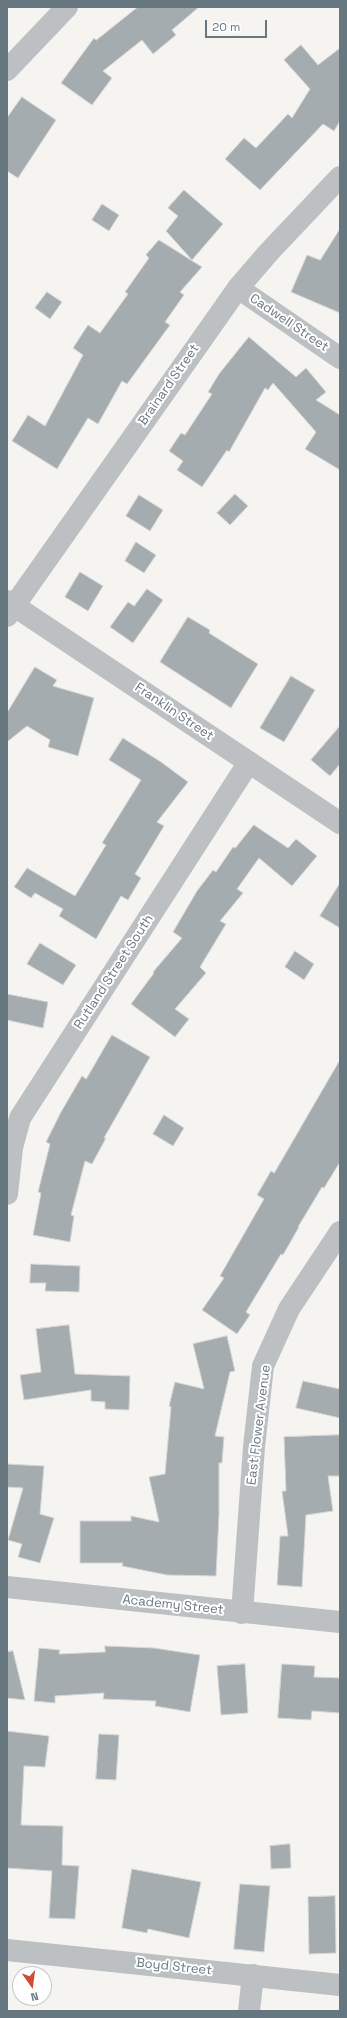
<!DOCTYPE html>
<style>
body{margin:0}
#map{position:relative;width:347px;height:2018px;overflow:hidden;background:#f5f4f1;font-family:"Space Grotesk",sans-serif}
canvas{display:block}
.frame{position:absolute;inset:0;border:8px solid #67777f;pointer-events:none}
.north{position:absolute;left:12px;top:1966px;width:40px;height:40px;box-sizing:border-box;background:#fff;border:1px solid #c2c9cc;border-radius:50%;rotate:166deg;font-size:11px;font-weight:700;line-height:16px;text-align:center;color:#67777f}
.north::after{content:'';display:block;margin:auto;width:14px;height:18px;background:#d04b36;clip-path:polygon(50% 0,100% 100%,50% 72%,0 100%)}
.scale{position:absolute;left:205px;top:20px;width:62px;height:18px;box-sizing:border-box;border:2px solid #67777f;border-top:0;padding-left:5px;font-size:12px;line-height:14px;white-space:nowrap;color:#67777f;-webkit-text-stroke:3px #fff;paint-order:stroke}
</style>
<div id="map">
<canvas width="347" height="2018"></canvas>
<div class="frame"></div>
<div class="north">N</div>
<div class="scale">20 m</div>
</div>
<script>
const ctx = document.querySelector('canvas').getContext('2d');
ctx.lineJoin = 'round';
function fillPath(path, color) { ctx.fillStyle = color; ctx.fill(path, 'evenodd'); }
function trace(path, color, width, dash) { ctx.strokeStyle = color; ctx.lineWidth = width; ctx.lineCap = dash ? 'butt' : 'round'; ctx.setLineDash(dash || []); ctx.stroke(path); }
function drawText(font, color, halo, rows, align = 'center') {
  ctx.font = font + ' "Space Grotesk",sans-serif'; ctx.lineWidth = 4; ctx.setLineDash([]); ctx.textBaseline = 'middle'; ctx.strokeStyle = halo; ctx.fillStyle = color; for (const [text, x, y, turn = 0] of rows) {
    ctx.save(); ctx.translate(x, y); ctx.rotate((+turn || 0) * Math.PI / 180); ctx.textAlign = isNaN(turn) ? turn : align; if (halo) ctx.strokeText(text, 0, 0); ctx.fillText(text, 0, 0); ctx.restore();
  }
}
const building = new Path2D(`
 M138 7H199L172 30 176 35 153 54 142 40 103 71 112 78 92 105 61 83 94 38 96 40Z
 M301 45 318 65 340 48V121L334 131 323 124 260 190 225 159 244 138 256 148 288 114 292 118 310 89 284 60Z
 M22 97 56 120 18 178 7 171V118Z
 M184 190 223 224 192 260 166 231 178 216 168 208Z
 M102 204 119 215 109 231 92 220Z
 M340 229V313L291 292 307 255 320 260Z
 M159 240 202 267 180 292 184 295 165 322 170 325 127 384 122 381 98 424 88 418 57 469 12 441 28 415 45 426 83 355 73 348 88 325 100 333 128 294 125 292 149 258 146 255Z
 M47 292 62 302 50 319 35 308Z
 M249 337 296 377 306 368 326 392 316 400 340 415V470L305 449 316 432 273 383 268 390 265 388 229 452 227 450 202 487 177 470 183 461 169 451 181 433 185 435 212 394 208 392 219 374Z
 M235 494 248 506 230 525 217 513Z
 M139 495 163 510 150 531 126 516Z
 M136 542 156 555 144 573 125 561Z
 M80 572 103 586 88 611 65 597Z
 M147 589 163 600 133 643 110 627 128 602 134 606Z
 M188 617 210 630 209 633 258 664 231 708 160 662Z
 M35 667 57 680 53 686 94 698 78 756 48 747 50 740 27 726 7 742V713Z
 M291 676 315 690 284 742 260 728Z
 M340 726V764L330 776 311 760Z
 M123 738 161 762 188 782 157 822 164 826 135 874 141 878 128 900 121 896 96 939 59 916 63 909 35 893 31 898 14 887 27 868 75 896 106 845 102 843 141 780 109 760Z
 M254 825 288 848 296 839 317 856 292 886 259 858 237 889 243 893 220 921 226 924 200 967 206 973 175 1009 189 1019 175 1037 131 1004 154 973 153 972 182 938 173 932 197 891 213 870 216 872 233 847 235 848Z
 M340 883V928L320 916Z
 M40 943 76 965 63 985 27 964Z
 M295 951 314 964 304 980 285 967Z
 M7 994 48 1002 43 1028 7 1020Z
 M112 1035 150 1057 104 1138H106L92 1164 85 1161 71 1215 74 1216 70 1242 33 1235 41 1193 38 1192 50 1144 46 1142 61 1112 82 1076 86 1079Z
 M340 1060V1162L324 1188 322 1187 298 1227H299L283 1255 281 1254 246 1312 250 1315 237 1334 202 1310 224 1278 220 1276 264 1199 257 1195 271 1171 274 1173Z
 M164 1115 184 1128 173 1146 153 1134Z
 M31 1264 80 1266 79 1292 45 1291 46 1283H30Z
 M69 1325 75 1374 130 1376 129 1410 105 1409V1402L91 1401V1390L24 1400 20 1375 41 1372 36 1329Z
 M227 1336 235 1371 230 1372 215 1436 224 1437 222 1463H219V1515L216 1576 167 1575 122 1566 123 1563H80V1521H131V1516L159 1522 149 1477 165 1474 171 1407 169 1406 175 1382 204 1389 193 1344Z
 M303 1381 340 1389V1418L296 1408Z
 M340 1435V1476H328L333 1511 306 1515 302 1587 277 1585 280 1536H288L282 1491H286L284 1437Z
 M7 1464 44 1466 40 1514 54 1518 40 1563 18 1557 22 1544 8 1540 23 1488 7 1487Z
 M105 1646 154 1648 200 1655 190 1712 155 1706 156 1701 103 1699 104 1693 55 1696V1703L34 1701 39 1648 60 1650 59 1654 105 1652Z
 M13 1651 25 1700 7 1698V1652Z
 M245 1664 248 1713 221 1715 217 1666Z
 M282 1664 315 1666 314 1677 340 1678V1713L312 1711 311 1720 278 1718Z
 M7 1731 49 1736 45 1767 24 1766 21 1825 63 1826 62 1865 79 1866 75 1919 49 1918 52 1871 7 1868Z
 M99 1734 119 1735 116 1780 96 1779Z
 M290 1844 291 1868 271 1869 270 1846Z
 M132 1869 201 1882 189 1938 148 1929 147 1933 122 1928Z
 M240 1884 270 1886 264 1952 234 1949Z
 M335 1896 336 1953 309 1954 308 1897Z`);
const minor = new Path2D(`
 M7 70 67 7
 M238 288 340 358
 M7 601 340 823
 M7 616 238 288 269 252 340 177
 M7 1194 12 1148 20 1118 249 762
 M7 1587 340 1622
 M242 1613 254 1447 263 1366 289 1309 340 1232
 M7 1950 340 1985
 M249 2011 253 1975`);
const streetNames = [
 ["Cadwell Street",289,323,34],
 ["Brainard Street",169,385,-55],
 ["Franklin Street",174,712,34],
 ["Rutland Street South",114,972,-57],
 ["East Flower Avenue",259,1425,-83],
 ["Academy Street",173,1605,6],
 ["Boyd Street",174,1967,6]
];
fillPath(building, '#a4acb0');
trace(building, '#d6d6d4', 1);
trace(minor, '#bcc0c3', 22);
drawText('13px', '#67777f', '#fff', streetNames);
</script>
